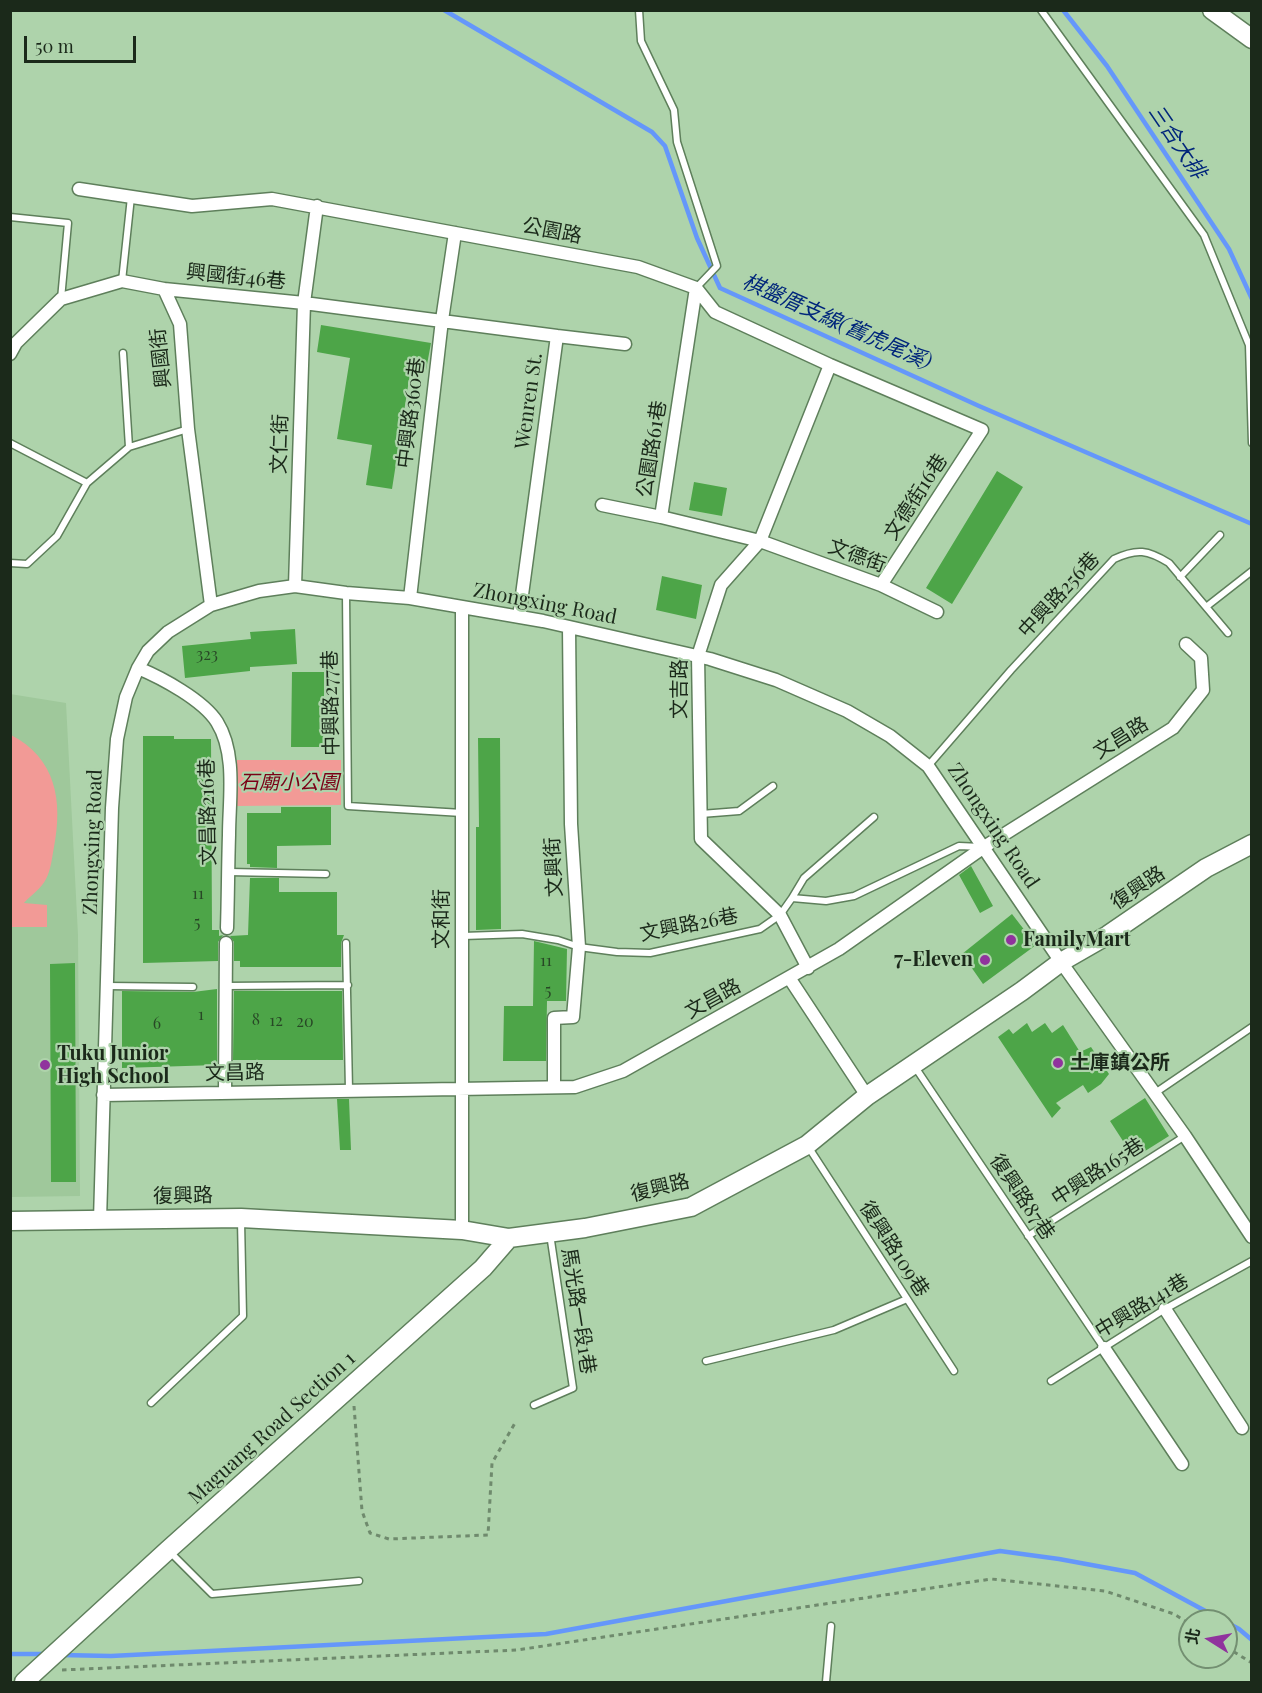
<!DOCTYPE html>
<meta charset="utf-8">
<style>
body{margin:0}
#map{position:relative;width:1262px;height:1693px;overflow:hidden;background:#aed3ab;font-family:"Playfair Display","Noto Sans TC",serif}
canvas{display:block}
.frame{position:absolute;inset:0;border:12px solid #1b291a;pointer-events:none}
.north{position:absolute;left:1178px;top:1609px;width:60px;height:60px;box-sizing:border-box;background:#aed3ab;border:2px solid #738f71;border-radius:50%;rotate:281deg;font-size:16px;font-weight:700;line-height:24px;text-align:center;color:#1b291a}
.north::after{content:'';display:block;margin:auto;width:21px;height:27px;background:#90339d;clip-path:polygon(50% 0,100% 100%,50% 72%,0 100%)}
.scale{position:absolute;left:24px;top:36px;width:112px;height:27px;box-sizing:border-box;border:3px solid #1b291a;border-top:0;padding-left:8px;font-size:18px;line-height:21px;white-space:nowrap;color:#1b291a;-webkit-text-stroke:4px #aed3ab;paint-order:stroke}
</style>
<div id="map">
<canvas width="1262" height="1693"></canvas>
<div class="frame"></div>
<div class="north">北</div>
<div class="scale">50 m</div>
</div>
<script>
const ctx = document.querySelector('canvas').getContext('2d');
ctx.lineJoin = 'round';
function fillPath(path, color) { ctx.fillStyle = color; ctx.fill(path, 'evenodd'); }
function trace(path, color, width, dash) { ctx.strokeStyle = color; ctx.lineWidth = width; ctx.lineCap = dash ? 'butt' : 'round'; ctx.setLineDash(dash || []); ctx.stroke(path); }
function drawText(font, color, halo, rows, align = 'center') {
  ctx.font = font + ' "Playfair Display","Noto Sans TC",serif'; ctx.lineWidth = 4.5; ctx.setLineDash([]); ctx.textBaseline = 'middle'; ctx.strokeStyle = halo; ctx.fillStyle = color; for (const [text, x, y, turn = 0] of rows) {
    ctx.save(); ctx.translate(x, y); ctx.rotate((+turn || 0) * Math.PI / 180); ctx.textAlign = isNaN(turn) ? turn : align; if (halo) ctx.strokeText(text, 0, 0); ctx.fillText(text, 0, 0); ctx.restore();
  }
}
const built = new Path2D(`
 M10 694 66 703 78 935 80 1196 11 1197Z`);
const green = new Path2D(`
 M11 735C56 758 63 801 54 847 52 857 51 870 46 879 42 888 30 896 24 903L47 905V927H11Z
 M237 760H341V805L237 806Z`);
const stream = new Path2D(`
 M444 10 652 132 665 146 697 238 720 288 979 406 1252 524
 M1063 10 1107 66 1229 249 1252 299
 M1226 1622 1239 1629 1252 1640
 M10 1654H47
 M61 1655 111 1656 546 1634 1000 1551 1059 1559 1135 1573 1224 1621`);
const building = new Path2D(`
 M321 325 431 343 426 370 411 367 392 489 366 485 372 445 337 439 350 358 317 352Z
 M997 471 1023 487 952 604 926 588Z
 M694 482 727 488 722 516 689 510Z
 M662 576 702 585 696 619 656 610Z
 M295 629 297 664 250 667V671L185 678 182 646 251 639 250 632Z
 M292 672H324V747H291Z
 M143 736H174V739H211L212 930H219V936L223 935 218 942V961L143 963Z
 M478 738H500L501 929 476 930V827H479Z
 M281 807H331V845L277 846V868L250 867V864H247V813H281Z
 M971 866 993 906 980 913 959 875Z
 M250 878H279V892H337V935H344L341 943V967H240V961H234V942L230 936 248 935Z
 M1012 914 1036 945 983 984 962 954Z
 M534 941 567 949 566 1001H547L546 1061H503L504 1006H533Z
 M75 963 76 1182H51L50 964Z
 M217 989V1065L122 1068V991L193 992Z
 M234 991H342L343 1060H233Z
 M1027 1023 1032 1032 1045 1023 1052 1033 1063 1025 1080 1052 1091 1047 1109 1074 1101 1084 1088 1093 1083 1085 1056 1103 1061 1108 1052 1118 998 1037 1009 1029 1013 1034Z
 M1145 1098 1169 1136 1134 1158 1110 1121Z
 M337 1099H349L351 1150H340Z`);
const path = new Path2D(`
 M354 1406 362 1511 370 1533 389 1539 488 1535 492 1463 515 1423
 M1226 1647 1252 1663
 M62 1670 517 1650 991 1579 1105 1591 1174 1614 1190 1624`);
const lane = new Path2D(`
 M639 10 641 41 674 110 677 142 717 266 696 288
 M1041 10 1204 235 1249 345 1252 443
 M10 217 68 223 61 299
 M122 281 131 197
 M123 353 129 447
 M10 443 87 483
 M10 563 27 564 57 536 87 483 129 447 188 429
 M1180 577 1220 535
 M346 593 348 806 462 813
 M1206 607 1252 571
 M928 766 1011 670 1114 559C1137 548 1148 550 1169 563L1228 633
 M701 814 739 811 773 786
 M874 817 804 878 792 898 826 901 854 896 959 846 981 847
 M229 872 326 874
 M463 936 522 934 558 940 579 947 617 952 650 953 760 929 780 915 792 898
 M346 943 349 1090
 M107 986 193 987
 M226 986 348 985
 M915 1067 1104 1348
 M1155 1093 1252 1027
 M809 1148 954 1371
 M1028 1236 1185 1136
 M706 1361 834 1330 907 1299
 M1051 1381 1165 1309 1252 1261
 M151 1403 243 1316 241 1221
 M534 1405 573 1388 550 1234
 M170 1552 212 1594 359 1581
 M826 1682 831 1626`);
const street = new Path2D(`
 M79 189 192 206 272 199 638 267 696 288 715 312 830 365 982 430 881 585
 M696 288 661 517 760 541 881 585 937 612
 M164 289 304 303 557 336 519 617
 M557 336 625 344
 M10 354 16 343 61 299 122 281 164 289 180 324 188 429 211 605
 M602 505 661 517
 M295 586 304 303 317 206
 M410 598 442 320 455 233
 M462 607V1230
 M138 668C162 678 203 700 217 722 237 754 229 800 229 835 228 866 228 897 227 928
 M808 968 780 915 701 839 698 656 721 585 760 541 830 365
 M790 979 867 1096
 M554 1087V1018L573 1017 579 947 571 824 569 627
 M225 1093 226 943
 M103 1095 575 1087 623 1071 839 949 984 847 1173 728 1203 690 1201 658 1186 644
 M100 1220 112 808 117 739 126 697 138 668 148 651 168 632 211 605 259 591 295 586 346 593 410 598 543 621 710 659 776 680 847 711 890 736 928 766 1061 962 1185 1136 1252 1237
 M1165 1309 1242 1428
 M1104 1348 1182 1464`);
const secondary = new Path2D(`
 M1212 10 1252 39
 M10 1221 241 1218 462 1230 509 1238 585 1228 691 1207 807 1145 867 1096 1022 991 1061 962 1108 935 1206 868 1252 844
 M24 1682 168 1550 483 1268 509 1238`);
const markers = [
 [1011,940,6,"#90339d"],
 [985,960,6,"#90339d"],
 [1058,1063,6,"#90339d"],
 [45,1065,6,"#90339d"]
];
const numberNames = [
 ["323",207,655],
 ["11",198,894],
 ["5",197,923],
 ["11",546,961],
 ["5",548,991],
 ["1",201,1015],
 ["8",256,1020],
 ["12",276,1021],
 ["20",305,1022],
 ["6",157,1024]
];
const streetNames = [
 ["公園路",552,231,11],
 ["興國街46巷",236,277,6],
 ["興國街",161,358,-96],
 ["Wenren St.",529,401,-82],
 ["中興路360巷",411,413,-83],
 ["文仁街",280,444,-88],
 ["公園路61巷",652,449,-81],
 ["文德街16巷",916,497,-57],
 ["文德街",857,556,20],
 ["中興路256巷",1059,595,-47],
 ["Zhongxing Road",545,604,11],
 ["文吉路",680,689,-90],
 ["中興路277巷",331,703,-91],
 ["文昌路",1121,738,-32],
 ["文昌路216巷",208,812,-91],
 ["Zhongxing Road",993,826,56],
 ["Zhongxing Road",93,842,-88],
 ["文興街",554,867,-93],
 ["復興路",1138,888,-34],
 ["文和街",442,919,-90],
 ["文興路26巷",689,925,-11],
 ["文昌路",713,999,-29],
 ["文昌路",235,1073,-1],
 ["中興路165巷",1098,1172,-33],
 ["復興路",660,1188,-14],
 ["復興路",183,1196,-1],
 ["復興路87巷",1022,1197,56],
 ["復興路109巷",894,1249,57],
 ["中興路141巷",1142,1306,-31],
 ["馬光路一段1巷",578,1311,81],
 ["Maguang Road Section 1",272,1428,-42]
];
const parkNames = [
 ["石廟小公園",289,783]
];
const poiNames = [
 ["FamilyMart",1023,940],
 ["7-Eleven",973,960,"right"],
 ["Tuku Junior",57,1054],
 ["High School",57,1077],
 ["土庫鎮公所",1070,1063]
];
const waterNames = [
 ["三合大排",1177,142,56],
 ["棋盤厝支線(舊虎尾溪)",837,322,24]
];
fillPath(built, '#9fc89b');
fillPath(green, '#f29a96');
trace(stream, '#6597fa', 4.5);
fillPath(building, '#4da548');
trace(lane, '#5e7f5b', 9);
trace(street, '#5e7f5b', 15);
trace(secondary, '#5e7f5b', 21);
trace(path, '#6f8a6d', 3, [4.5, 4.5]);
trace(lane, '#fff', 6);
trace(street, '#fff', 12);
trace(secondary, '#fff', 18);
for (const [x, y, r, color] of markers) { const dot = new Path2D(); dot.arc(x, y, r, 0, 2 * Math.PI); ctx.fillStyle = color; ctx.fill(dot); trace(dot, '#aed3ab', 2); }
drawText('16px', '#284826', null, numberNames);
drawText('20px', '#1b291a', '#aed3ab', streetNames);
drawText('italic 20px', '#7b0016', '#aed3ab', parkNames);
drawText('bold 20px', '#1b291a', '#aed3ab', poiNames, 'left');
drawText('italic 21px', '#01267b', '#aed3ab', waterNames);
</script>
